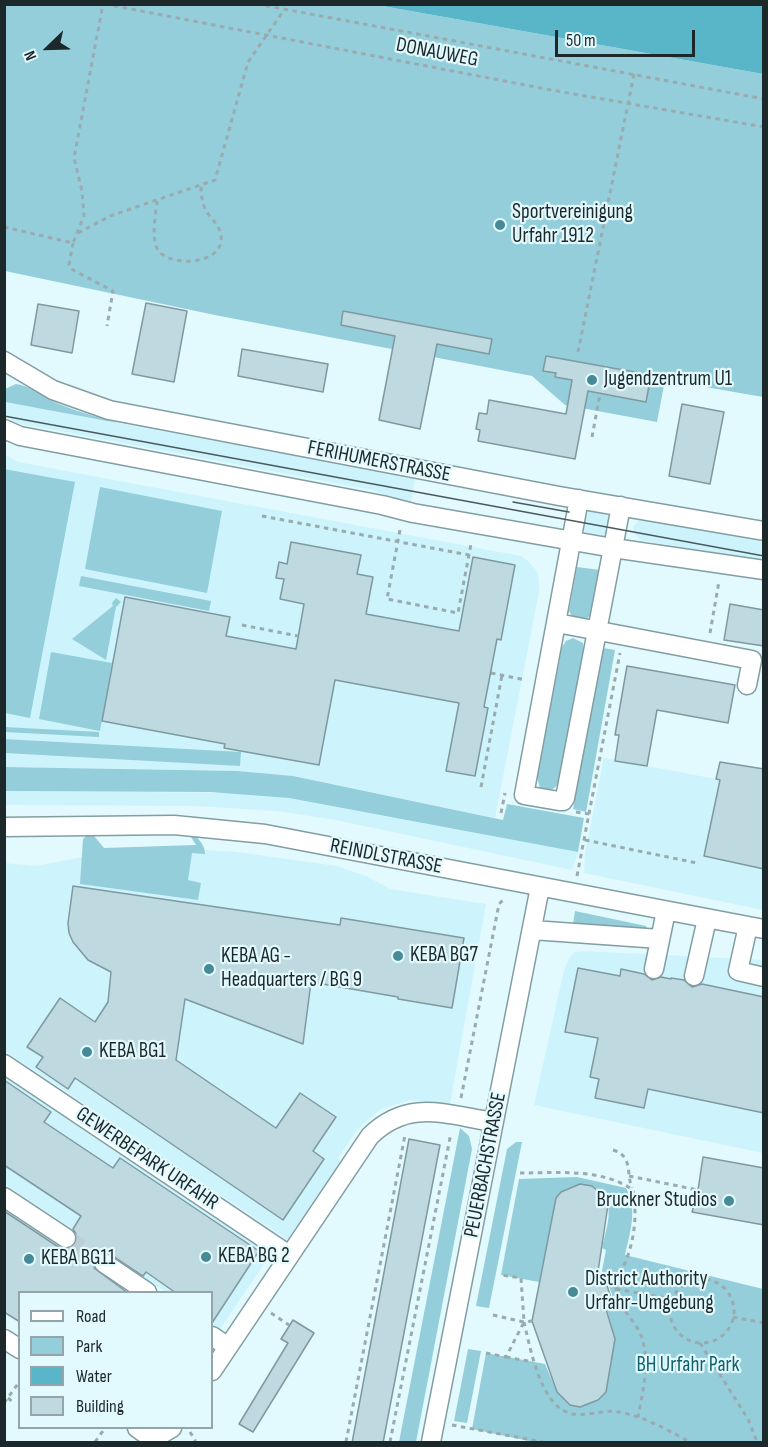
<!DOCTYPE html>
<style>
body{margin:0}
#map{position:relative;width:768px;height:1447px;overflow:hidden;background:#e2f9fe;font-family:"Sofia Sans Condensed",sans-serif}
canvas{display:block}
.frame{position:absolute;inset:0;border:6px solid #1d282a;pointer-events:none}
.legend{position:absolute;left:18px;top:1291px;width:195px;height:138px;box-sizing:border-box;background:#e2f9fe;border:2px solid #93a5a9;margin:0;padding:8px 10px;list-style:none;font-size:18px;color:#1d282a}
.legend li{display:flex;align-items:center;gap:12px;height:30px}
.legend b{width:30px;border:2px solid #93a5a9}
.north{position:absolute;left:18px;top:18px;width:60px;height:60px;-webkit-text-stroke:4px #e2f9fe;paint-order:stroke;rotate:247deg;font-size:16px;font-weight:700;line-height:24px;text-align:center;color:#1d282a}
.north::after{content:'';display:block;margin:auto;width:21px;height:27px;background:#1d282a;clip-path:polygon(50% 0,100% 100%,50% 72%,0 100%)}
.scale{position:absolute;left:555px;top:30px;width:140px;height:27px;box-sizing:border-box;border:3px solid #1d282a;border-top:0;padding-left:8px;font-size:18px;line-height:21px;white-space:nowrap;color:#1d282a;-webkit-text-stroke:4px #e2f9fe;paint-order:stroke}
</style>
<div id="map">
<canvas width="768" height="1447"></canvas>
<div class="frame"></div>
<ul class="legend">
<li><b style="height:8px;background:#fff"></b>Road</li>
<li><b style="height:16px;background:#94ceda"></b>Park</li>
<li><b style="height:16px;background:#58b6c8"></b>Water</li>
<li><b style="height:16px;background:#bedae0"></b>Building</li>
</ul>
<div class="north">N</div>
<div class="scale">50 m</div>
</div>
<script>
const ctx = document.querySelector('canvas').getContext('2d');
ctx.lineJoin = 'round';
function fillPath(path, color) { ctx.fillStyle = color; ctx.fill(path, 'evenodd'); }
function trace(path, color, width, dash) { ctx.strokeStyle = color; ctx.lineWidth = width; ctx.lineCap = dash ? 'butt' : 'round'; ctx.setLineDash(dash || []); ctx.stroke(path); }
function drawText(font, color, halo, rows, align = 'center') {
  ctx.font = font + ' "Sofia Sans Condensed",sans-serif'; ctx.lineWidth = 4.5; ctx.setLineDash([]); ctx.textBaseline = 'middle'; ctx.strokeStyle = halo; ctx.fillStyle = color; for (const [text, x, y, turn = 0] of rows) {
    ctx.save(); ctx.translate(x, y); ctx.rotate((+turn || 0) * Math.PI / 180); ctx.textAlign = isNaN(turn) ? turn : align; if (halo) ctx.strokeText(text, 0, 0); ctx.fillText(text, 0, 0); ctx.restore();
  }
}
const built = new Path2D(`
 M4 402 415 478 411 503 372 490 22 424 14 422 5 413Z
 M4 454 18 462 521 556 527 560 537 571 539 580V592L495 818 293 776 238 771 5 767Z
 M589 509 609 512 611 516 608 534 605 538 587 536 583 530 584 522Z
 M645 519 763 542V562L640 540 633 532 634 526 638 521Z
 M604 758 716 779 720 761 763 769V910L584 873 585 853Z
 M4 791 248 793 289 798 578 852 572 870 336 820 277 811 195 806 5 805Z
 M205 850 237 852 337 866 366 876 390 889 486 904 450 1104 411 1100 381 1109 369 1119 356 1131 338 1158 341 1161 288 1240 5 1051 4 863 36 866 83 857Z
 M584 951 763 960V1153L534 1105 564 970 569 958 575 952Z
 M6 1076 271 1254 220 1329 212 1323V1292H166L5 1184Z`);
const green = new Path2D(`
 M5 5H377L763 74V397L665 380 657 422 565 405 532 376 215 315 5 271Z
 M16 384C32 386 44 398 59 404 78 412 98 417 118 423L5 402V389Z
 M4 469 75 482 30 718 5 713Z
 M100 487 222 511 207 593 85 569Z
 M577 567 600 570 593 613 584 621 573 618 569 611Z
 M81 576 211 601 209 611 79 586Z
 M116 598 121 602 116 607 106 660 72 639 113 606 112 603Z
 M573 638 583 643 584 651 559 782C555 790 548 792 540 788L537 777 562 647 566 641Z
 M603 648 615 650 586 812 573 809Z
 M51 652 112 663 100 731 39 719Z
 M4 727 99 732V737L5 732Z
 M4 739 241 752 240 766 5 753Z
 M4 767 238 771 293 776 503 820 507 804 584 818 578 852 289 798 210 792 5 791Z
 M188 832C197 836 205 844 205 854L192 853 188 880 201 883 198 900 80 884 83 839 86 836H94L104 848 196 845Z
 M575 911 646 926 648 931 603 930V925L573 924Z
 M460 1128 469 1136 472 1149 416 1442H399Z
 M516 1142H522L489 1308 476 1306 507 1149Z
 M577 1177 626 1188C638 1209 630 1233 625 1255L763 1289V1442H534L472 1429 486 1353 545 1364 557 1392 570 1405 580 1407 598 1400 606 1391 615 1339 607 1309 614 1300 606 1278 601 1276 606 1250 602 1248C604 1236 611 1219 608 1206 604 1180 570 1180 556 1198L539 1282 501 1275 519 1179Z
 M468 1349 481 1351 467 1423 454 1421Z`);
const water = new Path2D(`
 M377 5H763V74Z`);
const building = new Path2D(`
 M146 303 187 311 174 382 132 374Z
 M38 304 79 311 72 353 31 345Z
 M343 311 492 339 489 354 437 344 420 429 379 420 395 336 341 325Z
 M242 349 328 364 323 392 238 376Z
 M546 356 651 375 646 402 588 391 575 459 478 441 480 430 476 429 479 413 487 414 489 400 566 414 572 380 555 377 556 373 543 371Z
 M682 404 724 412 710 484 669 476Z
 M291 542 361 555 357 574 373 577 366 614 459 631 473 557 515 565 501 640 497 639 484 707 488 708 475 776 446 771 459 703 335 680 319 765 224 748 225 744 102 721 125 597 230 617 226 636 296 649 304 604 280 599 284 579 276 578 279 562 287 564Z
 M730 604 764 610V646L724 640Z
 M627 666 735 685 728 723 657 710 647 766 615 761 619 735H615Z
 M720 762 764 769V869L704 856 720 780 716 779Z
 M73 886 340 925 341 918 464 938 452 1008 398 999V997L311 982 303 1044 185 999 176 1060 276 1128 300 1093 336 1117 313 1151 324 1159 283 1220 75 1078 68 1089 36 1067 43 1057 27 1047 60 998 95 1022 108 1002 111 972 88 960 73 942 69 933 68 923Z
 M578 968 620 976 621 969 644 974 652 980 661 977 671 979V978L684 980 692 987 702 984 764 997V1113L648 1089 644 1108 595 1098 599 1079 590 1077 598 1038 565 1032Z
 M4 1080 51 1112 44 1122 113 1168 120 1158 259 1251 212 1323V1293H176L146 1272 143 1276 110 1254 104 1252 94 1257V1268L128 1293H20V1322L4 1312V1211L60 1248 66 1249 76 1244V1234L73 1229 81 1216 4 1165Z
 M409 1139 440 1145 412 1291 383 1443H352Z
 M703 1157 764 1168V1225L692 1212 698 1190Z
 M580 1184 592 1186 606 1198 608 1205 597 1278 605 1279 612 1301 606 1309 615 1339 606 1392 598 1400 580 1407 570 1405 557 1392 532 1321 556 1198 561 1192Z
 M293 1320 314 1333 253 1432 239 1424 288 1343 281 1339Z`);
const minorTunnel = new Path2D(`
 M66 1238 104 1263`);
const path = new Path2D(`
 M105 4 551 90 764 127
 M257 4 764 99
 M157 201C156 214 151 236 157 248 165 267 219 266 221 241 223 227 211 220 205 209 202 201 201 194 201 186
 M4 227 73 243 84 216 82 191 74 158 103 4
 M78 233 110 216 215 180 248 62 284 10
 M73 243 69 265 73 270 113 291 107 326
 M578 352 634 74
 M592 437 600 394
 M262 516 469 555
 M400 530 387 599 458 613 471 544
 M242 625 298 636
 M710 633 719 581
 M491 673 526 680
 M481 787 502 675
 M576 812 589 814
 M501 813 505 793
 M585 840 697 863
 M577 876 620 653
 M4 1041H5
 M461 1098 499 904 505 898
 M613 1150C633 1156 626 1173 632 1188
 M520 1173C557 1173 602 1168 633 1190 637 1213 635 1236 627 1258 624 1268 615 1276 616 1287 617 1306 631 1316 639 1331 652 1358 643 1389 638 1417
 M629 1176 698 1190
 M670 1311a32 32 0 1 1 64 0a32 32 0 1 1-64 0Z
 M616 1289 672 1299
 M618 1301 670 1310
 M271 1313 289 1325
 M493 1315 524 1322 532 1321
 M733 1317 764 1323
 M524 1322C530 1347 540 1404 569 1413 585 1418 602 1409 619 1412 645 1417 668 1430 690 1442
 M700 1343 748 1419 757 1442
 M486 1353 506 1357 524 1322 521 1278 501 1275
 M506 1357 533 1362
 M8 1398 13 1402
 M4 1403 20 1381
 M452 1425 543 1442
 M190 1432 195 1440V1442
 M95 1442 105 1428
 M346 1442 405 1135
 M390 1442 451 1133`);
const minor = new Path2D(`
 M4 361 53 390 109 410 559 496 764 531
 M4 429 20 436 382 505 413 513 613 548 764 570
 M579 499 524 795 559 801H563L565 798 621 506
 M557 623 752 660 747 685
 M4 827 174 825 265 834 764 929
 M748 926 738 971 764 977
 M532 930 660 939
 M654 969 666 911
 M694 976 707 919
 M4 1064 289 1255
 M4 1197 66 1238
 M104 1263 147 1292
 M212 1336 228 1347
 M4 1339 20 1349
 M212 1371 370 1136C409 1098 446 1115 494 1122
 M137 1428 144 1433 160 1435 172 1428
 M431 1442 540 887`);
const tram = new Path2D(`
 M4 416 764 556
 M513 502 569 512`);
const markers = [
 [500,225,6,"#468a98"],
 [592,380,6,"#468a98"],
 [398,956,6,"#468a98"],
 [209,969,6,"#468a98"],
 [87,1052,6,"#468a98"],
 [729,1201,6,"#468a98"],
 [206,1257,6,"#468a98"],
 [29,1259,6,"#468a98"],
 [573,1292,6,"#468a98"]
];
const streetNames = [
 ["DONAUWEG",437,53,11],
 ["FERIHUMERSTRASSE",379,462,11],
 ["REINDLSTRASSE",386,857,11],
 ["GEWERBEPARK URFAHR",147,1159,34],
 ["PEUERBACHSTRASSE",486,1165,-79]
];
const poiNames = [
 ["Sportvereinigung",512,213],
 ["Urfahr 1912",512,237],
 ["Jugendzentrum U1",604,380],
 ["KEBA BG7",410,956],
 ["KEBA AG -",221,957],
 ["Headquarters / BG 9",221,981],
 ["KEBA BG1",99,1052],
 ["Bruckner Studios",717,1201,"right"],
 ["KEBA BG 2",218,1257],
 ["KEBA BG11",41,1259],
 ["District Authority",585,1280],
 ["Urfahr-Umgebung",585,1304]
];
const parkNames = [
 ["BH Urfahr Park",688,1366]
];
fillPath(built, '#cdf4fc');
fillPath(green, '#94ceda');
fillPath(water, '#58b6c8');
fillPath(building, '#bedae0');
trace(building, '#7e999f', 1.5);
trace(minorTunnel, '#bbcfd4', 18, [18, 9]);
trace(minor, '#829ea3', 21);
trace(path, '#99abaf', 3, [4.5, 4.5]);
trace(minor, '#fff', 18);
trace(tram, '#4b595c', 1.5);
for (const [x, y, r, color] of markers) { const dot = new Path2D(); dot.arc(x, y, r, 0, 2 * Math.PI); ctx.fillStyle = color; ctx.fill(dot); trace(dot, '#e2f9fe', 2); }
drawText('21px', '#1d282a', '#e2f9fe', streetNames);
drawText('21px', '#1d282a', '#e2f9fe', poiNames, 'left');
drawText('21px', '#0f5f6c', '#e2f9fe', parkNames);
</script>
